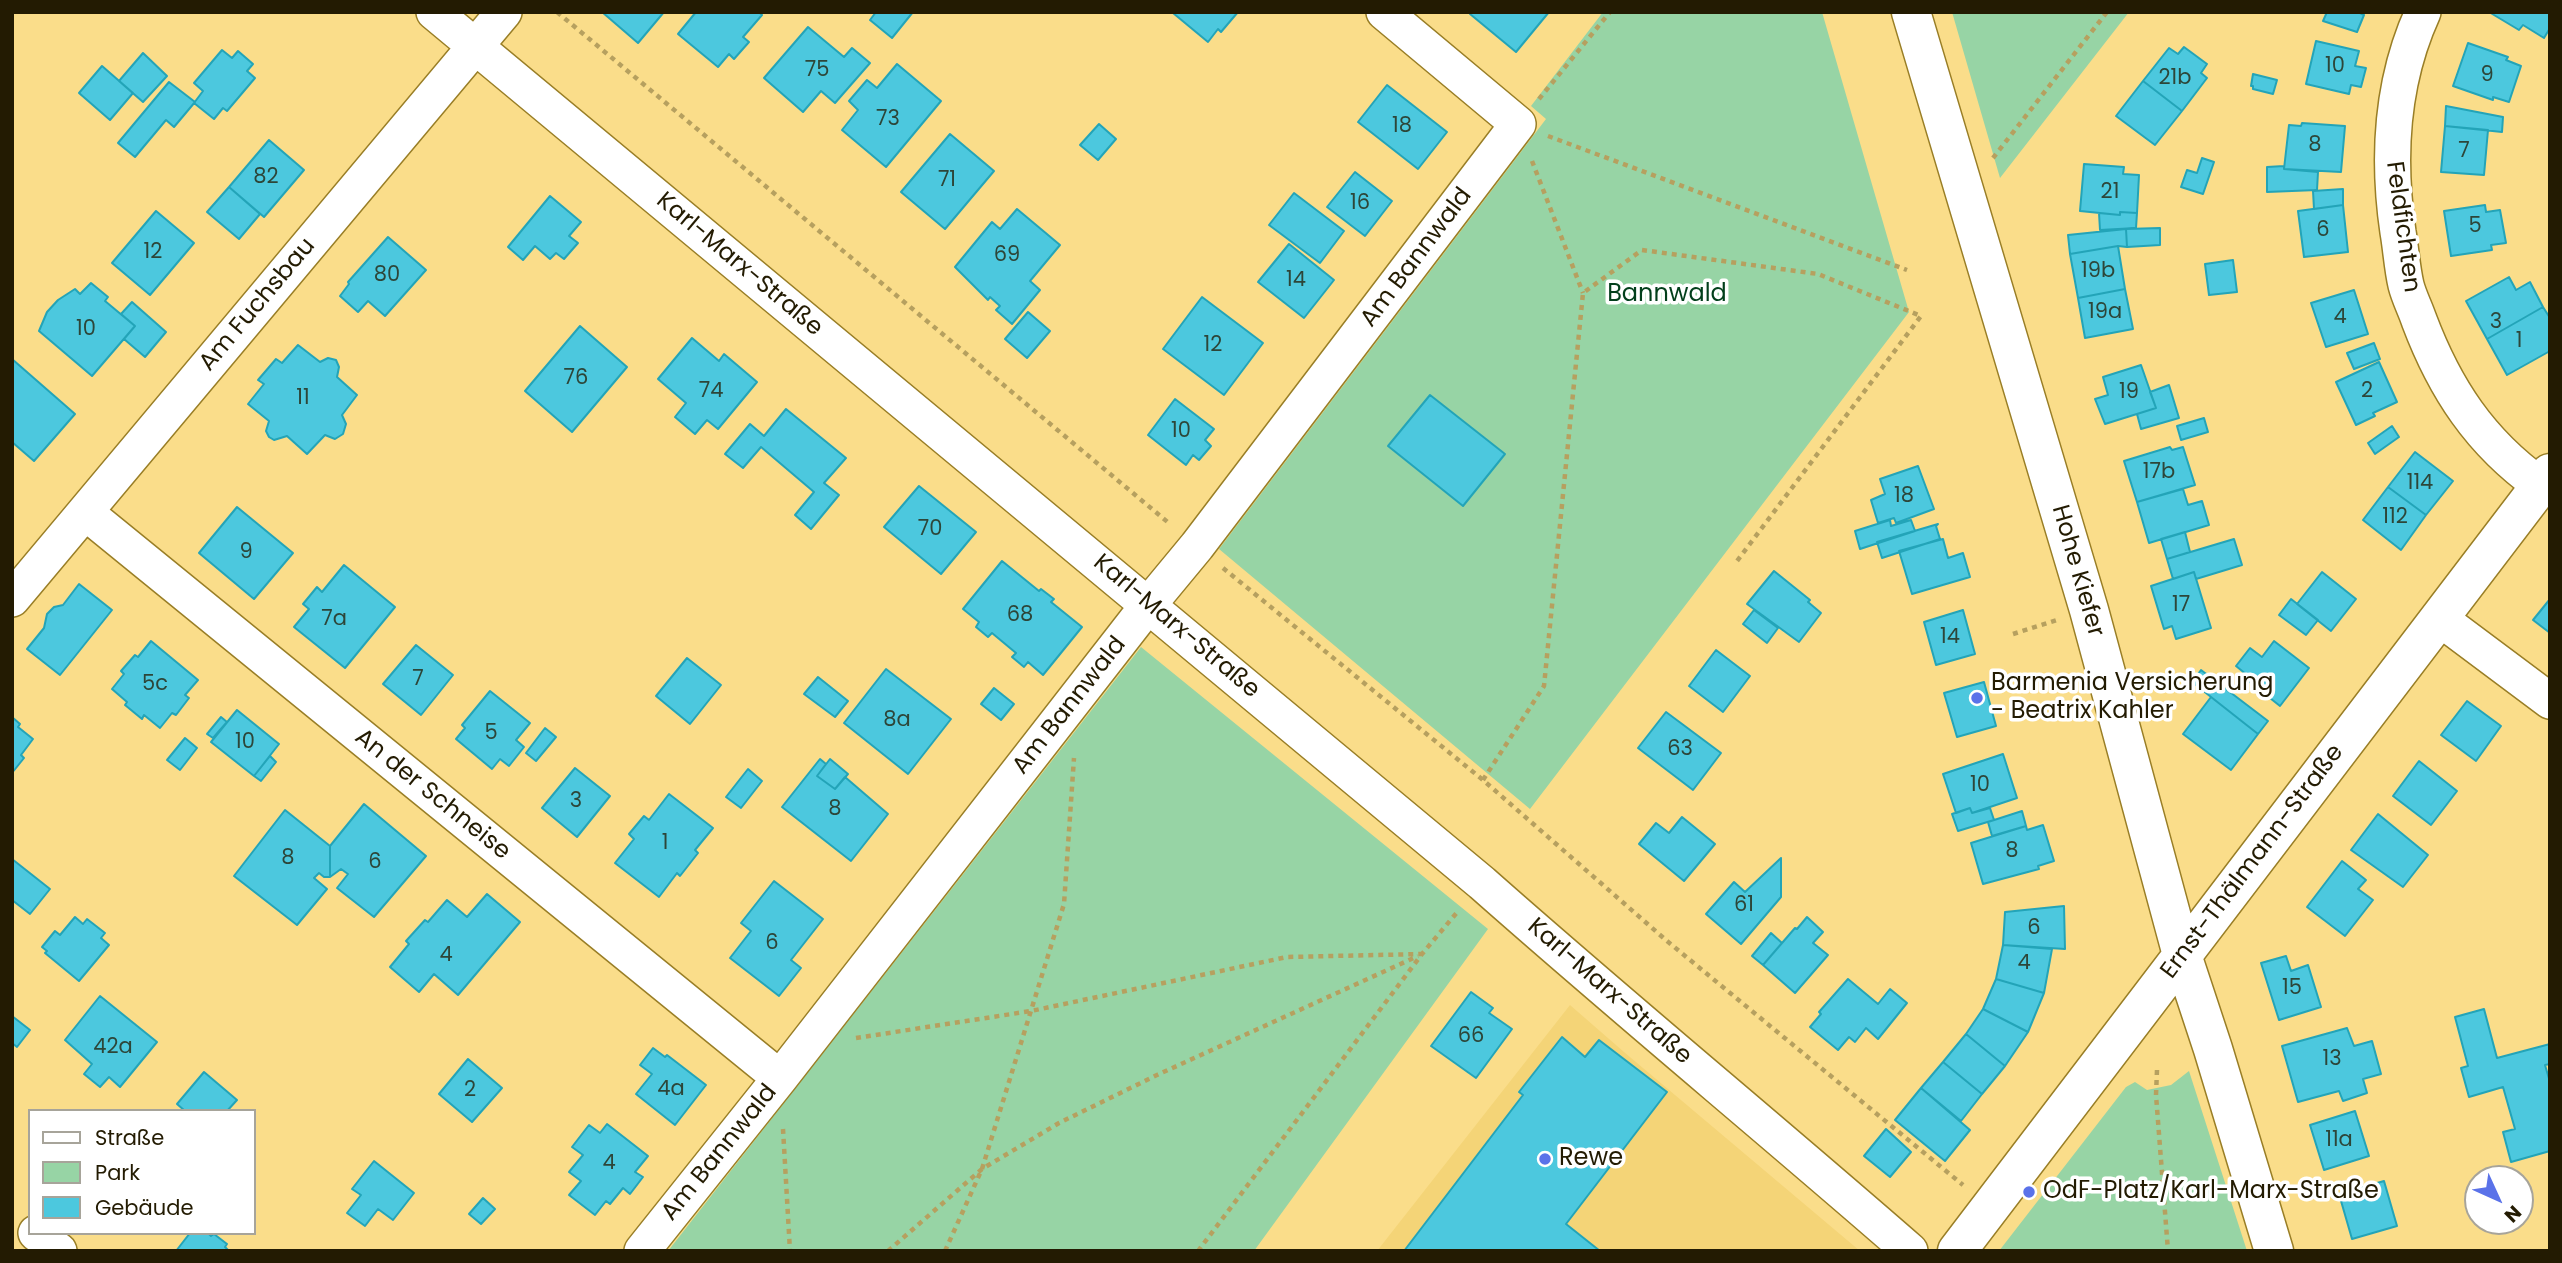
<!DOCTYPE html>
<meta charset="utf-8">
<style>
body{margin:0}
#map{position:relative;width:2562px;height:1263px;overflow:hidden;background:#fadd8a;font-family:Poppins,sans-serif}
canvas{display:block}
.frame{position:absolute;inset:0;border:14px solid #231b02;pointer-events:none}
.legend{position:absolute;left:28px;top:1109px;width:228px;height:126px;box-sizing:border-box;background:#fff;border:2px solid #a7a49a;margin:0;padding:9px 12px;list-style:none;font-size:21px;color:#231b02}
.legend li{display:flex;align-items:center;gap:14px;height:35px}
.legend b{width:35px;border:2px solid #a7a49a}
.north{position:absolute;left:2464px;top:1165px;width:70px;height:70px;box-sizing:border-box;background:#fff;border:2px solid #a7a49a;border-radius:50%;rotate:135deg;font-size:19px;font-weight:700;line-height:28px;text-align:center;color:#231b02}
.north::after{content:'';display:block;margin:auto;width:24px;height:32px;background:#5a72e9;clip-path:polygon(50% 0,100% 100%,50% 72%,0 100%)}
</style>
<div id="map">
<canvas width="2562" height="1263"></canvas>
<div class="frame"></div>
<ul class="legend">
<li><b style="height:9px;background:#fff"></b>Straße</li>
<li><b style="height:19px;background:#97d4a5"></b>Park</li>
<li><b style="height:19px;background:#4cc8de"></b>Gebäude</li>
</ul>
<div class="north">N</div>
</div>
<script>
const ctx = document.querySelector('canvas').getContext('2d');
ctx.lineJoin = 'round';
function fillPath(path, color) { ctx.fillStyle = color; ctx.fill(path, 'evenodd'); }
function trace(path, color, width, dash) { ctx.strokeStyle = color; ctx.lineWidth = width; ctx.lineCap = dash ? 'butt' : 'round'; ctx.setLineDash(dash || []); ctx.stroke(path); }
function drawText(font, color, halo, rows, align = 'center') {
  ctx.font = font + ' Poppins,sans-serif'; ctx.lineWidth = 7; ctx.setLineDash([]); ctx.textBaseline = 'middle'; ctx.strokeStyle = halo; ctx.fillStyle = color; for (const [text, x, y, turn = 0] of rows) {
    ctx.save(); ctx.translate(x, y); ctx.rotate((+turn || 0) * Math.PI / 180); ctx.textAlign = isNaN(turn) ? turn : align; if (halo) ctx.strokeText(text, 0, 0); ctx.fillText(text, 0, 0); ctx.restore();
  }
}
const built = new Path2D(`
 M1570 1005 1624 1052 1860 1251H1377Z`);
const green = new Path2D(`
 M1603 12H1822L1909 312 1530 809 1219 549 1546 119 1531 106Z
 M1952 12H2129L2000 178Z
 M1141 647 1488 929 1254 1251H668Z
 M2189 1071 2247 1251H1999L2126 1087 2135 1082 2147 1090 2171 1085Z`);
const building = new Path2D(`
 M602 12H664L638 43Z
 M696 12H759L762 15 743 37 749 42 734 59 729 54 718 67 678 34Z
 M876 12H913L892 38 870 20Z
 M1238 12 1221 32 1218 29 1208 42 1173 13Z
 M1472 12H1549L1516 52 1470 14Z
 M2327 12H2358L2364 15 2357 32 2323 21Z
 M2489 12H2550V28L2544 38 2523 25 2519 30Z
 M808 27 844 57 852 48 870 63 835 103 821 91 803 112 764 78Z
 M2316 41 2359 51 2355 66 2366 68 2361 87 2351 85 2349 94 2306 84Z
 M2468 43 2508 57 2506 60 2521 66 2509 102 2493 97V100L2453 86Z
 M2184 47 2207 64 2201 73 2207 78 2182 111 2143 81 2169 48 2178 54Z
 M222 50 232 58 238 51 253 64 247 71 255 78 227 111 223 108 214 119 194 103 203 91 194 83Z
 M143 53 167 76 143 102 119 81Z
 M897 64 941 101 886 167 842 130 858 110 849 101 867 80 877 88Z
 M102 66 133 93 110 120 79 93Z
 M2253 74 2277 80 2273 94 2253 89V86H2251Z
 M2143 81 2182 111 2155 145 2116 116Z
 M169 82 195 102 174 127 166 120 135 157 118 143Z
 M1387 85 1447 132 1418 169 1358 122Z
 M2446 106 2503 117 2502 132 2445 126Z
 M2302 123 2345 126 2341 172 2284 169 2289 125 2301 126Z
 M1099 124 1116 139 1098 160 1080 145Z
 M2445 126 2488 130 2484 175 2441 172Z
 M950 134 994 171 945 229 901 192Z
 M269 140 304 170 264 217 229 187Z
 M2202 158 2214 162 2203 194 2181 187 2187 170 2197 173Z
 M2084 164 2124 167 2123 174 2139 175 2137 213 2120 212V215L2080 211Z
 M2284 166V169L2318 172 2317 190 2267 192V167Z
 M1355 172 1392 201 1365 236 1327 207Z
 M229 187 260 214 239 239 207 212Z
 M2343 189V205L2314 209 2313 191Z
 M1294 193 1344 231 1320 263 1269 225Z
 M550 196 581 222 569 236 578 243 564 259 556 253 550 259 535 246 523 260 508 247Z
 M2343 205 2348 252 2304 257 2298 211Z
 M2485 205 2486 212 2500 210 2506 243 2491 245 2492 250 2451 256 2444 211Z
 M1017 209 1060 245 1030 281 1040 290 1012 324 996 310 1000 306 990 297 988 300 955 267 992 222 1000 229Z
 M156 211 194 243 150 295 112 263Z
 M2120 212 2137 213 2136 228 2100 230 2099 213 2120 215Z
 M2160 228V245L2127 247 2126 229Z
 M2126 229 2127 247 2118 246 2070 254 2068 235Z
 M388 237 426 270 385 316 368 301 358 312 340 296 349 284 348 282Z
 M1289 244 1334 280 1304 318 1258 282Z
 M2118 246 2125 289 2078 298 2070 254Z
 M2233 260 2237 292 2209 295 2205 264Z
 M2509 277 2516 290 2530 282 2543 307 2487 339 2466 301Z
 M91 283 108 297 105 301 135 326 92 376 39 331 47 312 58 300 75 289 80 294Z
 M2125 289 2133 329 2085 338 2078 298Z
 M2354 290 2368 334 2326 347 2311 303Z
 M1202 297 1263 343 1224 395 1163 349Z
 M132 302 166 332 145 357 124 339 135 326 121 314Z
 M2543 307 2550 318V351L2507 375 2487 339Z
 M1028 312 1050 331 1027 358 1005 339Z
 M580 326 627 367 572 432 525 391Z
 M692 338 719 361 724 354 757 382 718 429 707 420 695 434 675 417 686 403 658 379Z
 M2374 343 2380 359 2354 369 2347 353Z
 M298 345 320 362 328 358 336 360 339 367 337 377 357 395 342 415 346 424 343 434 335 439 325 435 307 454 287 436 274 440 269 437 266 431 269 421 248 404 264 384 258 380 276 359 282 363Z
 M12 359 75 414 34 461 12 442Z
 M2379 362 2397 402 2373 413 2375 416 2356 425 2336 382Z
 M2141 365 2156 408 2105 424 2095 399 2108 395 2103 377Z
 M2169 385 2179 418 2141 429 2137 414 2156 408 2150 392Z
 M1430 395 1505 454 1463 506 1388 446Z
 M1175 399 1214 429 1205 440 1211 446 1199 460 1193 455 1186 465 1148 435Z
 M786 409 846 458 824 483 839 495 811 529 795 515 814 492 761 447 743 468 725 454 750 424 764 436Z
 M2204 418 2208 432 2181 440 2177 426Z
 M2392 426 2399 437 2375 454 2368 443Z
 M2170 447 2172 450 2183 447 2195 485 2137 502 2124 461Z
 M2415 452 2453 481 2426 515 2388 487Z
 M1918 466 1934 509 1896 523 1894 518 1878 523 1871 500 1885 494 1880 479Z
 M919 486 976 532 941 574 884 527Z
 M2388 487 2426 515 2401 550 2363 520Z
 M2183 489 2188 505 2202 501 2209 525 2149 543 2137 502Z
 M237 507 293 553 254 599 199 553Z
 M1890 520 1891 526 1911 520 1915 531 1860 549 1855 531Z
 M1938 524 1936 526 1940 539 1882 558 1877 542Z
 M2185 532 2190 552 2167 559 2161 539Z
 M1943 539 1948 558 1963 553 1970 577 1912 594 1899 551Z
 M2234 539 2242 565 2196 579 2194 572 2173 579 2167 559Z
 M1002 561 1039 591 1041 589 1054 599 1051 602 1082 627 1043 675 1028 662 1024 667 1012 657 1016 653 992 633 988 637 976 627 979 622 963 609Z
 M344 565 395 607 345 668 294 627 309 609 303 604 317 587 322 592Z
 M1774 571 1810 600 1808 602 1821 613 1799 642 1747 604Z
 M2194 572 2211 628 2176 639 2172 626 2164 629 2151 586Z
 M2322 572 2356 599 2331 631 2297 604Z
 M79 584 112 610 60 675 27 649 44 628 47 614 54 607 63 605Z
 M2291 599 2318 620 2306 635 2279 615Z
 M2550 599V633L2533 620Z
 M1754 610 1778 628 1767 643 1743 624Z
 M1963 610 1975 654 1936 665 1924 622Z
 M151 641 198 680 185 695 189 698 176 715 172 713 160 728 144 715 142 719 125 705 127 702 112 689 124 674 121 671 135 655 138 657Z
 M2274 641 2309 668 2280 706 2246 679 2247 675 2236 666 2250 648 2262 657Z
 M416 645 453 675 421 715 383 684Z
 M1716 650 1750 676 1723 712 1689 686Z
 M687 658 721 685 690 724 656 696Z
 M886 669 951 719 908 774 844 723Z
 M2201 670 2268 721 2258 734 2192 682Z
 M818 677 848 701 835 717 804 694Z
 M1984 682 1996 726 1957 737 1944 693Z
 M994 688 1014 704 1001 720 981 704Z
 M490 691 530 723 516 740 524 747 509 766 500 759 492 769 456 739 465 728 462 725Z
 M2211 697 2258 734 2231 770 2183 734Z
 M2467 701 2501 726 2476 761 2441 735Z
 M237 710 279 744 254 776 211 742Z
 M1666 712 1721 753 1693 790 1638 748Z
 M12 717 20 724 18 727 33 739 21 755 24 758 12 773Z
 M221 717 227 722 213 738 207 734Z
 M545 728 556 737 536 761 526 753Z
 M185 738 197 748 180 770 167 760Z
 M2003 754 2017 798 1972 813 1970 808 1956 813 1943 774Z
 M270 756 276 762 261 781 254 776Z
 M820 759 826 764 817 776 835 789 845 777 888 814 851 861 782 807Z
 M830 759 848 774 835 789 817 776Z
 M2419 761 2457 791 2431 825 2393 796Z
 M575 768 610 796 577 837 542 808Z
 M748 769 762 781 741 808 726 797Z
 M669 794 713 828 695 850 698 853 680 876 677 873 659 897 615 863 634 839 629 834 644 816 649 820Z
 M364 804 426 856 374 917 337 888 348 874 341 869 330 877V846Z
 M1970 808 1972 813 1990 808 1994 820 1958 831 1952 814Z
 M285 810 330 846V877H324L319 873 314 878 327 889 297 925 234 876Z
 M2022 811 2026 826 1992 836 1988 822Z
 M2378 814 2428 855 2403 887 2351 850Z
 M1682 817 1715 844 1684 881 1639 844 1656 823 1669 833Z
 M2043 825 2054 861 2038 866 2039 869 1983 884 1971 843 2026 826 2027 830Z
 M1781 858V897L1741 944 1706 914 1734 882 1745 892Z
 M12 859 50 889 30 914 12 900Z
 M2342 861 2366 880 2358 889 2373 900 2345 936 2307 907Z
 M774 881 823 919 791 960 801 968 779 996 730 958 751 931 741 923Z
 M487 894 520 922 458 995 434 974 419 992 390 967 409 944 406 941 425 920 428 922 447 900 467 917Z
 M2064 906 2065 949 2003 945 2005 912Z
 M75 917 83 924 87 919 105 933 101 938 109 945 79 981 45 953 47 951 42 947 55 931 60 935Z
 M1807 917 1823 932 1813 943 1828 955 1795 993 1763 965 1795 928 1797 929Z
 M1771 933 1782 943 1763 965 1752 956Z
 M2003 945 2052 949 2044 993 1996 979Z
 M2286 956 2291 971 2308 965 2321 1007 2279 1020 2261 963Z
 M1848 979 1878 1004 1890 989 1907 1003 1878 1039 1866 1028 1855 1042 1849 1037 1838 1050 1810 1027 1821 1014 1819 1012Z
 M1996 979 2044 993 2028 1032 1983 1009Z
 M1471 992 1493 1008 1489 1013 1512 1029 1476 1078 1431 1046Z
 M100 996 157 1042 120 1087 109 1077 100 1087 84 1074 92 1064 65 1040Z
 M1983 1009 2028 1032 2005 1066 1966 1034Z
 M2484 1009 2497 1058 2550 1044V1064L2545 1065 2550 1082V1151L2511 1162 2503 1132 2515 1129 2503 1087 2469 1097 2461 1068 2468 1066 2455 1017Z
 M12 1016 30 1030 17 1047 12 1043Z
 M2347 1028 2354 1046 2372 1041 2381 1074 2363 1079 2367 1093 2343 1101 2339 1091 2298 1102 2282 1046Z
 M1966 1034 2005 1066 1982 1094 1943 1062Z
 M1562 1037 1585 1057 1599 1040 1667 1092 1566 1224 1600 1251H1404L1523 1095 1519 1092Z
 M653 1048 665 1057 667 1055 706 1085 675 1125 636 1094 652 1074 640 1065Z
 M468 1059 502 1088 472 1122 439 1094Z
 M1943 1062 1982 1094 1961 1121 1921 1088Z
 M204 1072 237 1100 227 1111H185L177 1104Z
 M1921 1088 1970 1130 1945 1161 1895 1120Z
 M2355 1111 2369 1156 2324 1170 2310 1125Z
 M607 1124 648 1156 635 1172 643 1177 630 1194 623 1188 610 1204 606 1201 595 1215 569 1195 581 1181 569 1172 583 1155 572 1147 589 1125 600 1133Z
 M1886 1129 1911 1152 1890 1177 1864 1156Z
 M374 1161 414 1193 393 1220 378 1209 365 1226 347 1213 361 1195 352 1189Z
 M2384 1181 2397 1226 2352 1239 2339 1194Z
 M483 1198 495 1209 481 1224 469 1214Z
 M190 1233H208L211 1236 214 1234 227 1244 225 1247 229 1251H176Z`);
const path = new Path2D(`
 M557 12 1170 524
 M1539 99 1610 12
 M1548 136 1907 270
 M1993 158 2107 12
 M1532 161 1583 293
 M1223 568 1483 780 1667 941 1963 1185
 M2013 634 2057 620
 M1483 780 1544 686 1583 293 1642 250 1818 274 1921 316 1737 561
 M856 1038 1031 1011 1287 957 1422 954
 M2157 1070 2156 1095 2168 1251
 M783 1129 790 1251
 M888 1251 982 1169 1059 1123 1157 1075 1418 956
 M945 1251 982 1169 1064 904 1074 758
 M1198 1251 1422 954 1459 910`);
const street = new Path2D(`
 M434 12 1482 883C1623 1008 1768 1127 1910 1251
 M2423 12C2391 82 2387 157 2398 232 2401 249 2402 268 2406 285 2409 297 2415 308 2419 320 2445 389 2480 442 2540 485
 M85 512 780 1078
 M12 599 504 12
 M2439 618 2550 701
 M36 1233 59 1251
 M642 1251 780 1078 1149 604 1197 546 1518 124 1384 12`);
const secondary = new Path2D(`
 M1911 12 2089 610 2182 955 2213 1049 2274 1251
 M1957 1251 2550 473`);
const markers = [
 [1977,698,7,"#5a72e9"],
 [1545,1159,7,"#5a72e9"],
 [2029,1192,7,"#5a72e9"]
];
const numberNames = [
 ["10",2335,67],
 ["75",817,71],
 ["9",2487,76],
 ["21b",2175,79],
 ["73",888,120],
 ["18",1402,127],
 ["8",2315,146],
 ["7",2464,152],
 ["82",266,178],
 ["71",947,181],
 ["21",2110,193],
 ["16",1360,204],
 ["5",2475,227],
 ["6",2323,231],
 ["12",153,253],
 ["69",1007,256],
 ["19b",2098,272],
 ["80",387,276],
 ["14",1296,281],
 ["19a",2105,313],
 ["4",2340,318],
 ["3",2496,323],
 ["10",86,330],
 ["1",2519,342],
 ["12",1213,346],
 ["76",576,379],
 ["74",711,392],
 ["2",2367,392],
 ["19",2129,393],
 ["11",303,399],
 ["10",1181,432],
 ["17b",2159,473],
 ["114",2420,484],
 ["18",1904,497],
 ["112",2395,518],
 ["70",930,530],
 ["9",246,553],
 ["17",2181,606],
 ["68",1020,616],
 ["7a",334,620],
 ["14",1950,638],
 ["7",418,680],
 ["5c",155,685],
 ["8a",897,721],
 ["5",491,734],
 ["10",245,743],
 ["63",1680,750],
 ["10",1980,786],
 ["3",576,802],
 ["8",835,810],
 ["1",665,844],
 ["8",2012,852],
 ["8",288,859],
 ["6",375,863],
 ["61",1744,906],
 ["6",2034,929],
 ["6",772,944],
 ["4",446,956],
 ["4",2024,964],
 ["15",2292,989],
 ["66",1471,1037],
 ["42a",113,1048],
 ["13",2332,1060],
 ["4a",671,1090],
 ["2",470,1091],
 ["11a",2339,1141],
 ["4",609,1164]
];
const streetNames = [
 ["Feldfichten",2402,227,82],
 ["Am Bannwald",1417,258,-53],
 ["Karl-Marx-Straße",739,265,40],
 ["Am Fuchsbau",258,305,-50],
 ["Hohe Kiefer",2077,571,74],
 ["Karl-Marx-Straße",1176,627,40],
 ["Am Bannwald",1070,706,-52],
 ["An der Schneise",432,795,39],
 ["Ernst-Thälmann-Straße",2253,862,-53],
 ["Karl-Marx-Straße",1609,992,41],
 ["Am Bannwald",720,1153,-51]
];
const parkNames = [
 ["Bannwald",1667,295]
];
const poiNames = [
 ["Barmenia Versicherung",1991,684],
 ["- Beatrix Kahler",1991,712],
 ["Rewe",1559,1159],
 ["OdF-Platz/Karl-Marx-Straße",2043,1192]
];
fillPath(built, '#f4d477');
fillPath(green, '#97d4a5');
fillPath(building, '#4cc8de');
trace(building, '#23a4b8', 2);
trace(street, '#997e26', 38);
trace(secondary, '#997e26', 41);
trace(path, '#b6a05f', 4.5, [5, 5]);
trace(street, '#fff', 35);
trace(secondary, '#fff', 38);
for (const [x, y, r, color] of markers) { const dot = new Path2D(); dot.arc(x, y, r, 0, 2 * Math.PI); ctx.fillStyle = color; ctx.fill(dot); trace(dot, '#fff', 2.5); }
drawText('21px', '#2d4639', null, numberNames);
drawText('24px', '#231b02', '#fff', streetNames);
drawText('24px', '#023f1b', '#fff', parkNames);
drawText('24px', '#231b02', '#fff', poiNames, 'left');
</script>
